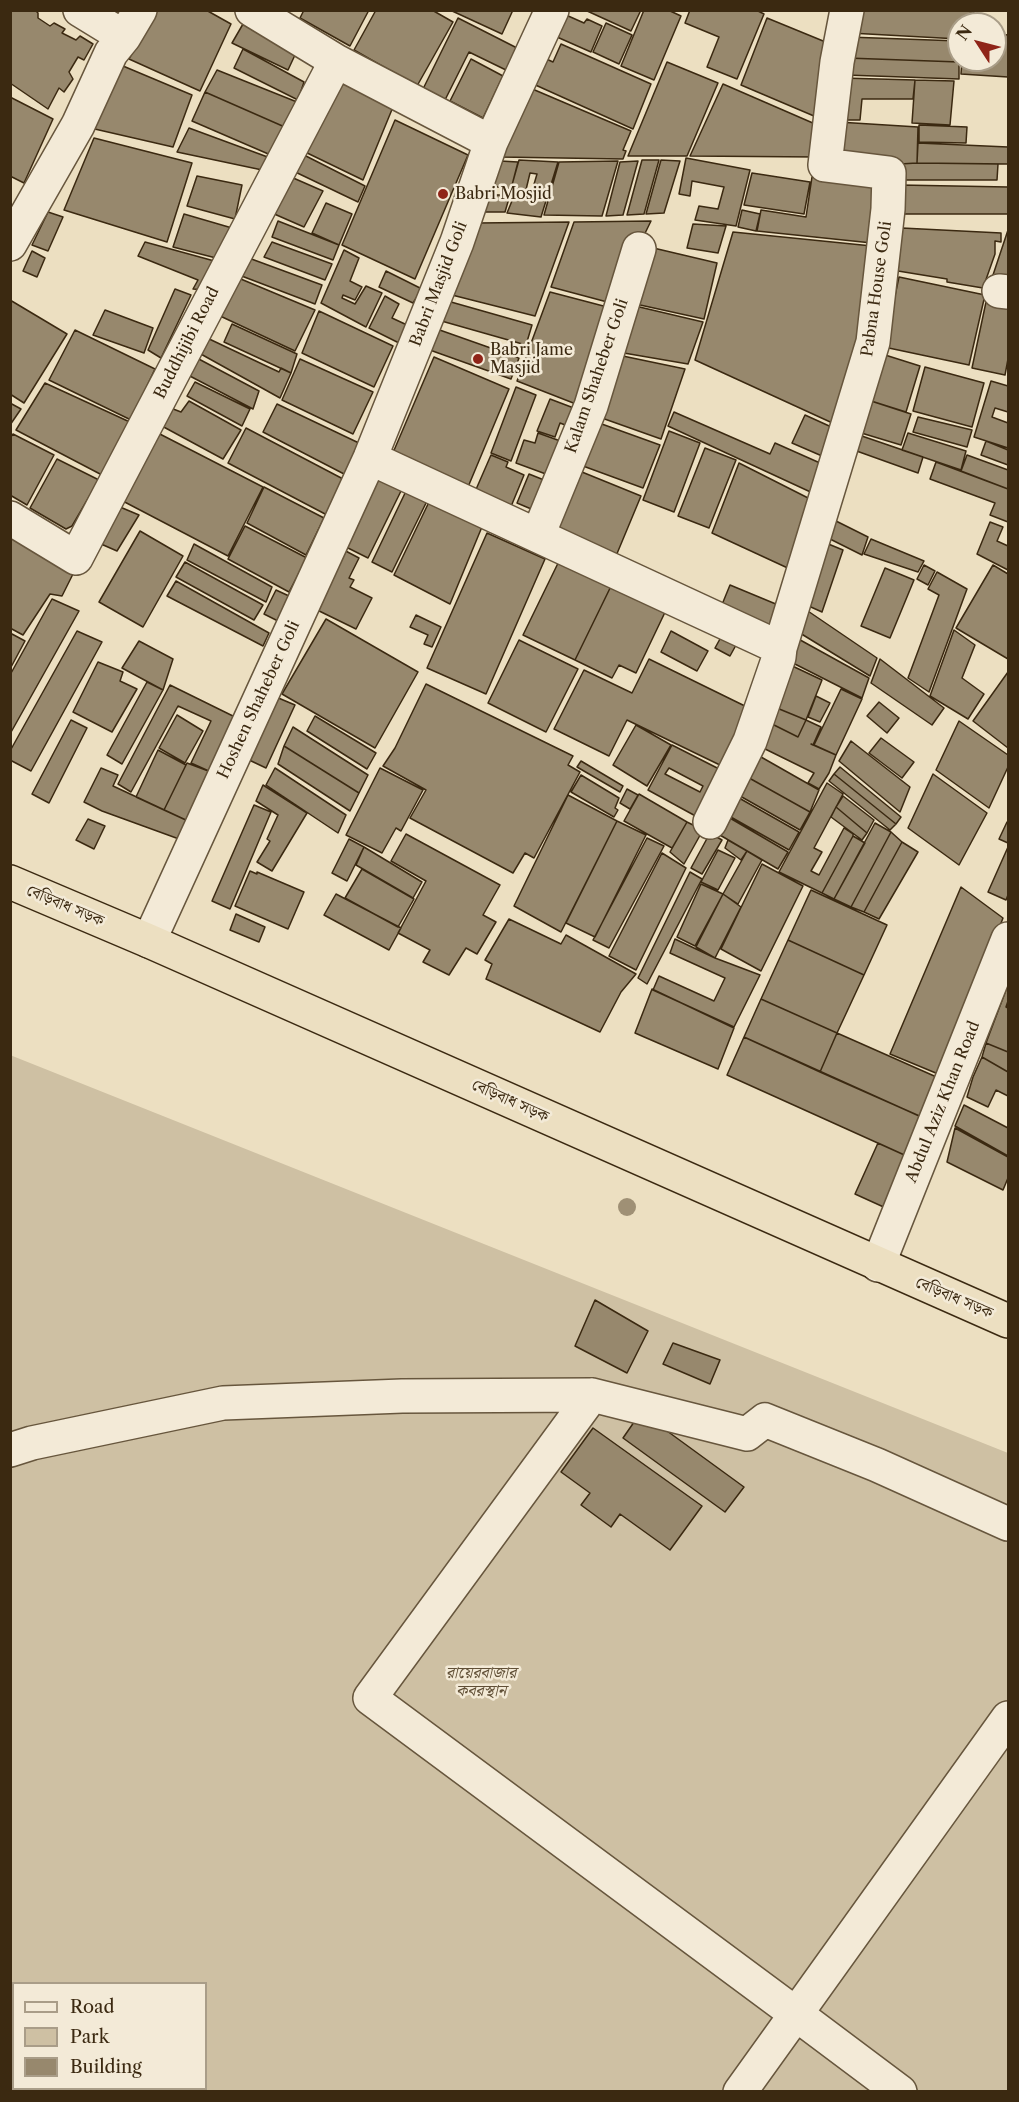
<!DOCTYPE html>
<meta charset="utf-8">
<style>
body{margin:0}
#map{position:relative;width:1019px;height:2102px;overflow:hidden;background:#ecdfc1;font-family:"Libre Caslon Text",serif}
canvas{display:block}
.frame{position:absolute;inset:0;border:12px solid #3b2911;pointer-events:none}
.legend{position:absolute;left:12px;top:1982px;width:195px;height:108px;box-sizing:border-box;background:#f3ead7;border:2px solid #a99d88;margin:0;padding:8px 10px;list-style:none;font-size:18px;color:#3b2911}
.legend li{display:flex;align-items:center;gap:12px;height:30px}
.legend b{width:30px;border:2px solid #a99d88}
.north{position:absolute;left:947px;top:12px;width:60px;height:60px;box-sizing:border-box;background:#f3ead7;border:2px solid #a99d88;border-radius:50%;rotate:306deg;font-size:16px;font-weight:700;line-height:24px;text-align:center;color:#3b2911}
.north::after{content:'';display:block;margin:auto;width:21px;height:27px;background:#8f2418;clip-path:polygon(50% 0,100% 100%,50% 72%,0 100%)}
</style>
<div id="map">
<canvas width="1019" height="2102"></canvas>
<div class="frame"></div>
<ul class="legend">
<li><b style="height:8px;background:#f3ead7"></b>Road</li>
<li><b style="height:16px;background:#cec0a3"></b>Park</li>
<li><b style="height:16px;background:#97886d"></b>Building</li>
</ul>
<div class="north">N</div>
</div>
<script>
const ctx = document.querySelector('canvas').getContext('2d');
ctx.lineJoin = 'round';
function fillPath(path, color) { ctx.fillStyle = color; ctx.fill(path, 'evenodd'); }
function trace(path, color, width, dash) { ctx.strokeStyle = color; ctx.lineWidth = width; ctx.lineCap = dash ? 'butt' : 'round'; ctx.setLineDash(dash || []); ctx.stroke(path); }
function drawText(font, color, halo, rows, align = 'center') {
  ctx.font = font + ' "Libre Caslon Text","Noto Serif Bengali",serif'; ctx.lineWidth = 5; ctx.setLineDash([]); ctx.textBaseline = 'middle'; ctx.strokeStyle = halo; ctx.fillStyle = color; for (const [text, x, y, turn = 0] of rows) {
    ctx.save(); ctx.translate(x, y); ctx.rotate((+turn || 0) * Math.PI / 180); ctx.textAlign = isNaN(turn) ? turn : align; if (halo) ctx.strokeText(text, 0, 0); ctx.fillText(text, 0, 0); ctx.restore();
  }
}
const green = new Path2D(`
 M10 1055 1008 1453V2091H11ZM14 1984H206V2088H14Z`);
const building = new Path2D(`
 M10 10H35L38 13V18L50 26 54 23 65 29 62 33 76 40 80 36 93 44 84 60 78 57 69 72 73 79 64 92 59 88 48 109 10 83Z
 M157 10H206L231 24 200 91 129 59Z
 M304 10H369L350 46 300 18Z
 M376 10H432L453 22 417 86 354 50Z
 M450 10H513L502 34Z
 M585 10H641L631 31Z
 M644 10H668L681 16 654 80 621 66Z
 M690 10H756L764 14 737 79 707 67 719 37 685 23Z
 M859 10H960L974 12 971 24H959V39L850 33Z
 M566 15 584 23 587 19 602 26 591 52 557 37Z
 M458 18 519 49 508 71 469 52 445 100 423 89Z
 M767 18 828 43 821 119 741 85Z
 M606 23 632 35 619 64 593 52Z
 M243 24 295 55 288 70 232 43Z
 M995 34 1008 35V77L961 74 962 60H995Z
 M848 37 959 41V62L847 58Z
 M561 44 651 84 633 129 531 83 542 57 553 62Z
 M243 49 304 82 298 100 234 68Z
 M847 58 959 62V79L846 75Z
 M471 59 503 76 483 118 450 101Z
 M667 62 718 83 687 156H628Z
 M123 66 192 95 173 147 86 127Z
 M217 70 297 102 287 128 205 92Z
 M842 78 915 80 913 99H862L860 120H840Z
 M336 79 393 107 363 180 301 150Z
 M915 80 954 81 950 125 912 123Z
 M723 84 822 127 818 157 690 156Z
 M530 88 631 131 623 150 626 151 623 159 500 157Z
 M205 92 287 128 273 156 192 121Z
 M10 97 53 119 24 183 10 176Z
 M395 120 468 155 415 279 342 245Z
 M838 122 918 127 917 163 900 164 836 159Z
 M919 125 967 127 966 143 919 142Z
 M189 128 273 159 267 171 177 152Z
 M94 138 192 163 167 242 64 210Z
 M918 143 1008 147V164L917 163Z
 M300 153 365 186 358 202 289 169Z
 M686 158 750 170 736 226 695 220 699 206 718 209 724 187 692 181 690 196 679 194Z
 M519 160 558 162 541 217 507 213 514 196 530 198 537 174 530 173 525 194 510 192Z
 M642 160H659L644 214 627 215Z
 M661 160 680 161 664 213 646 214Z
 M500 161 518 162 511 189 491 186Z
 M618 161 602 216 544 215 559 162Z
 M638 161 623 215 606 216 620 162Z
 M917 163 998 164 997 180H898L900 164Z
 M752 173 810 182 804 214 744 205Z
 M197 176 242 185 235 219 187 206Z
 M291 177 323 191 304 227 272 213Z
 M812 177 873 181 872 243 757 231 761 210 806 217Z
 M900 185 1008 187V214H895Z
 M488 195H510L505 212H481Z
 M326 203 352 214 339 245 312 233Z
 M742 210 760 214 756 231 738 227Z
 M48 212 63 217 48 251 32 245Z
 M184 214 232 228 220 259 173 247Z
 M278 221 339 245 333 260 272 237Z
 M651 221 611 303 551 287 574 222Z
 M569 222 535 316 448 294 478 223Z
 M693 224 726 226 718 253 687 248Z
 M902 228 1001 233V242L995 241V254L983 288 947 282V279L898 271Z
 M1008 230V284L991 281Z
 M733 232 872 246 869 291 839 426 695 360Z
 M145 242 218 262 206 290 193 289 198 280 138 256Z
 M272 242 332 264 325 280 264 257Z
 M645 246 717 263 704 319 631 303Z
 M344 250 359 258 350 281 362 287 355 300 343 295 342 298 355 304 366 286 382 293 366 327 321 303Z
 M32 251 45 258 37 277 23 271Z
 M246 257 322 285 315 304 239 275Z
 M386 271 422 289 413 303 379 287Z
 M236 277 315 310 295 351 218 315Z
 M899 277 985 295 969 365 884 347Z
 M175 289 191 295 161 358 148 350Z
 M550 292 611 308 581 406 517 381Z
 M385 296 399 304 392 318 407 325 399 343 369 328Z
 M10 300 67 334 24 403 10 394Z
 M444 300 532 325 526 345 438 320Z
 M986 302 1008 307V359L1005 375 972 368Z
 M631 305 703 322 688 364 618 352Z
 M105 310 153 328 144 353 93 335Z
 M319 311 393 346 374 387 302 353Z
 M232 324 297 354 291 373 224 342Z
 M434 328 519 358 511 379 427 349Z
 M75 330 155 369 131 420 49 380Z
 M205 337 279 372 281 368 291 373 280 398 199 353Z
 M882 354 920 366 906 412 868 400Z
 M618 355 685 369 661 439 599 417Z
 M195 357 259 391 253 409 186 374Z
 M434 357 509 389 468 487 392 455Z
 M300 359 373 392 353 434 282 400Z
 M925 367 984 383 972 427 913 411Z
 M991 381 1008 386V412L995 408 992 417 1008 423V448L974 437Z
 M195 382 250 409 242 426 187 396Z
 M45 383 132 423 102 475 16 430Z
 M516 387 536 395 511 461 491 453Z
 M550 399 579 410 573 428 560 423 555 437 537 431Z
 M868 400 911 414 901 445 858 432Z
 M189 401 241 430 223 459 160 425 168 407 181 412Z
 M10 403 21 409 10 425Z
 M277 404 361 444 346 475 263 432Z
 M674 412 770 454 775 443 829 467 817 495 668 426Z
 M805 415 838 430 829 459 792 443Z
 M918 417 972 430 967 447 913 432Z
 M599 423 660 445 643 488 583 466Z
 M246 428 345 480 327 515 228 463Z
 M154 431 263 487 228 556 117 498Z
 M669 431 700 443 674 512 643 500Z
 M538 433 566 443 554 477 516 463 524 440 535 443Z
 M908 433 966 451 961 470 902 450Z
 M13 434 54 455 27 505 10 495V438Z
 M856 434 923 457 918 473 851 449Z
 M986 441 1008 450V465L981 455Z
 M705 448 736 460 709 528 678 516Z
 M491 455 508 462 506 467 524 475 510 509 474 494Z
 M967 455 1008 470V489L961 471Z
 M57 459 99 480 72 526 66 529 30 508Z
 M936 462 1008 489V522L990 515 995 503 930 479Z
 M739 463 816 502 792 570 712 533Z
 M577 470 641 496 616 556 553 531Z
 M529 474 549 482 536 511 517 503Z
 M375 475 402 489 368 558 340 544Z
 M264 487 324 518 306 555 247 523Z
 M407 489 428 499 392 572 372 562Z
 M429 502 484 522 450 604 394 575Z
 M120 507 139 515 117 551 101 544Z
 M830 518 868 537 862 555 824 536Z
 M990 522 1003 527 997 541 1008 546V570L977 554Z
 M245 526 307 558 289 592 228 559Z
 M140 531 183 556 143 627 99 602Z
 M487 533 545 559 486 694 427 668Z
 M13 534 76 568 62 596 50 594 23 635 10 628V538Z
 M871 539 924 561 918 572 864 554Z
 M821 541 843 550 822 612 802 603Z
 M194 544 272 587 266 602 187 560Z
 M340 548 359 558 349 578 354 580 350 587 372 598 356 629 311 607Z
 M562 555 614 580 575 660 523 635Z
 M185 562 263 605 254 620 176 577Z
 M924 565 935 571 928 585 917 579Z
 M993 565 1008 574V659L956 628Z
 M885 568 914 580 890 638 861 626Z
 M937 572 967 589 929 692 908 678 939 595 928 589Z
 M614 580 668 606 636 673 619 665 612 678 575 660Z
 M176 581 269 633 263 646 167 596Z
 M730 585 783 607 774 628 721 607Z
 M276 590 289 596 278 621 264 614Z
 M52 599 79 611 10 734V675Z
 M802 607 877 658 870 676 795 630Z
 M416 615 441 627 432 647 424 644 428 635 410 627Z
 M326 619 418 672 375 748 282 694Z
 M726 628 741 636 730 656 715 648Z
 M954 630 975 645 962 678 984 694 968 719 930 696Z
 M77 631 102 642 31 771 10 760V751Z
 M671 631 708 651 697 671 661 652Z
 M12 634 25 641 10 669V637Z
 M793 636 869 678 862 698 787 660Z
 M519 640 578 669 546 732 488 703Z
 M139 641 173 659 163 690 122 668Z
 M649 659 751 709 722 766 627 720 609 756 554 729 584 670 632 693Z
 M880 659 944 708 932 725 871 683Z
 M98 662 123 672 120 681 137 689 112 732 73 712Z
 M786 663 822 680 806 720 772 706Z
 M1008 672V748L973 721Z
 M147 682 163 690 122 764 107 755Z
 M426 684 573 756 568 765 580 772 534 858 525 853 513 873 410 818 426 790 383 766 395 748Z
 M170 685 237 718 211 772 191 763 211 721 178 706 131 792 118 784Z
 M841 689 862 699 836 755 814 745Z
 M816 696 830 703 820 722 808 717Z
 M276 697 295 705 266 768 247 759Z
 M879 702 899 718 887 733 867 716Z
 M772 706 806 720 798 737 766 721Z
 M177 715 203 731 185 763 159 748Z
 M315 716 376 753 367 769 307 731Z
 M71 720 87 728 49 803 32 794Z
 M806 720 821 727 813 745 811 744 836 755 829 773 819 789 808 783 814 773 757 745 766 721 798 737Z
 M959 721 1008 755V767L989 808 936 770Z
 M636 725 671 745 647 786 613 765Z
 M293 727 368 775 359 793 284 746Z
 M881 738 914 762 902 778 869 753Z
 M851 741 910 787 900 812 839 761Z
 M672 745 725 772 701 819 648 790ZM669 768 703 786 700 792 665 774Z
 M284 746 359 793 350 811 278 764Z
 M158 750 186 765 164 810 136 797Z
 M754 753 819 790 810 812 742 774Z
 M581 761 623 786 620 792 577 767Z
 M187 763 211 772 188 821 164 810Z
 M840 767 901 817 896 824 834 774Z
 M101 768 118 775 113 786 188 821 179 839 102 811 84 802Z
 M275 768 346 815 338 833 266 785Z
 M380 768 423 790 401 831 396 828 382 853 346 835Z
 M742 774 810 812 800 830 733 792Z
 M834 774 896 824 890 830 829 781Z
 M933 774 987 813 959 865 908 828Z
 M581 775 619 798 615 808 618 810 614 817 571 792Z
 M827 783 843 794 814 848 822 852 811 871 819 875 844 828 853 834V836L822 893 779 872Z
 M263 785 307 813 272 871 257 862 270 841 267 839 278 815 256 801Z
 M627 789 638 795 630 809 620 803Z
 M639 794 687 822 672 848 624 821Z
 M732 794 799 832 789 850 722 812Z
 M568 795 617 821 561 932 514 906Z
 M843 796 874 820 867 833 836 807Z
 M254 805 271 812 230 909 212 901Z
 M836 807 867 833 862 840 831 817Z
 M723 814 788 852 778 869 713 831Z
 M88 819 105 826 94 849 76 840Z
 M617 821 646 835 595 937 566 923Z
 M687 822 703 830 684 864 670 852Z
 M1007 822 1008 823V843L999 839Z
 M875 823 891 832 851 907 834 899Z
 M891 832 902 842 864 912 851 907Z
 M710 833 722 840 702 874 691 868Z
 M406 834 500 885 483 915 496 922 477 954 466 948 449 975 423 962 430 950 398 933 426 881 391 861Z
 M853 836 865 843 834 899 822 893Z
 M647 838 664 846 609 948 593 940Z
 M349 839 364 847 347 881 332 873Z
 M728 840 747 851 741 860 725 848Z
 M902 842 918 852 879 919 864 912Z
 M364 847 422 882 413 898 356 865Z
 M1008 847V895L1006 900 988 892Z
 M718 850 735 858 718 890 701 882Z
 M747 851 762 860 738 904 723 894Z
 M662 853 686 868 636 970 609 956Z
 M762 864 803 886 761 971 721 949Z
 M362 869 414 899 398 927 345 898Z
 M250 871 257 874V872L304 892 288 929 235 906Z
 M690 872 702 879 647 984 638 978Z
 M701 884 723 894 695 946 677 937Z
 M961 887 1003 918 943 1076 890 1054Z
 M811 890 887 925 864 975 788 940Z
 M336 894 401 928 389 950 324 915Z
 M723 894 741 907 715 958 696 947Z
 M236 914 265 927 259 942 230 930Z
 M509 919 561 944 566 935 636 974 621 992 600 1032 486 979 492 964 485 960Z
 M675 939 715 958 760 975 734 1027 653 990 659 976 714 1001 725 978 670 953Z
 M788 940 864 975 837 1033 761 999Z
 M1007 987 1008 988V1001L1006 1007 1008 1008V1052L986 1043Z
 M652 989 734 1028 718 1069 635 1033Z
 M761 999 837 1033 820 1072 744 1037Z
 M837 1033 941 1079 924 1118 820 1072Z
 M744 1037 928 1120 911 1158 727 1075Z
 M986 1043 1008 1052V1072L982 1057Z
 M982 1057 1008 1072V1096L996 1090 988 1107 967 1097 973 1077Z
 M964 1105 1008 1128V1156L955 1126Z
 M955 1128 1008 1157V1178L1003 1190 947 1162Z
 M878 1143 911 1158 888 1209 855 1194Z
 M595 1300 648 1331 627 1373 575 1346Z
 M673 1343 720 1360 710 1384 663 1364Z
 M641 1412 744 1487 725 1512 623 1438Z
 M593 1428 702 1506 670 1550 620 1514 611 1527 581 1505 590 1493 561 1472Z`);
const minor = new Path2D(`
 M80 10 124 37
 M252 10 336 61 491 142
 M10 244 78 125 111 53 124 37 140 10
 M999 291 1008 292
 M370 458 780 648
 M10 518 76 558 336 61
 M538 535 591 406 639 249
 M710 822 750 741 779 657 780 648 873 342 888 209 889 173 825 165 837 62 847 10
 M149 941 370 458 457 242 491 142 552 10
 M878 1265 1008 939
 M592 1395 747 1434 765 1420 877 1465 1008 1524
 M10 1450 32 1443 223 1403 402 1396 592 1395 370 1698 796 2014 740 2092
 M900 2092 796 2014 1008 1718`);
const highway = new Path2D(`
 M10 882 149 941 1008 1321`);
const trees = [
 [627,1207]
];
const markers = [
 [443,194,6,"#8f2418"],
 [478,359,6,"#8f2418"]
];
const poiNames = [
 ["Babri Mosjid",455,194],
 ["Babri Jame",490,350],
 ["Masjid",490,368]
];
const streetNames = [
 ["Babri Masjid Goli",439,284,-69],
 ["Pabna House Goli",877,289,-82],
 ["Buddhijibi Road",187,343,-63],
 ["Kalam Shaheber Goli",597,376,-71],
 ["Hoshen Shaheber Goli",259,700,-65],
 ["বেড়িবাধ সড়ক",65,906,23],
 ["বেড়িবাধ সড়ক",510,1101,24],
 ["Abdul Aziz Khan Road",943,1102,-68],
 ["বেড়িবাধ সড়ক",954,1298,23]
];
const parkNames = [
 ["রায়েরবাজার",481,1673],
 ["কবরস্থান",481,1691]
];
fillPath(green, '#cec0a3');
fillPath(building, '#97886d');
trace(building, '#3b2911', 1.5);
trace(minor, '#67563d', 36);
trace(highway, '#3b2911', 36);
trace(minor, '#f3ead7', 33);
trace(highway, '#ecdfc1', 33);
ctx.fillStyle = '#9f9075';
for (const [x, y] of trees) { ctx.beginPath(); ctx.arc(x, y, 9, 0, 2 * Math.PI); ctx.fill(); }
for (const [x, y, r, color] of markers) { const dot = new Path2D(); dot.arc(x, y, r, 0, 2 * Math.PI); ctx.fillStyle = color; ctx.fill(dot); trace(dot, '#f3ead7', 2); }
drawText('16px', '#3b2911', '#f3ead7', poiNames, 'left');
drawText('16px', '#3b2911', '#f3ead7', streetNames);
drawText('italic 16px', '#604f36', '#f3ead7', parkNames);
</script>
